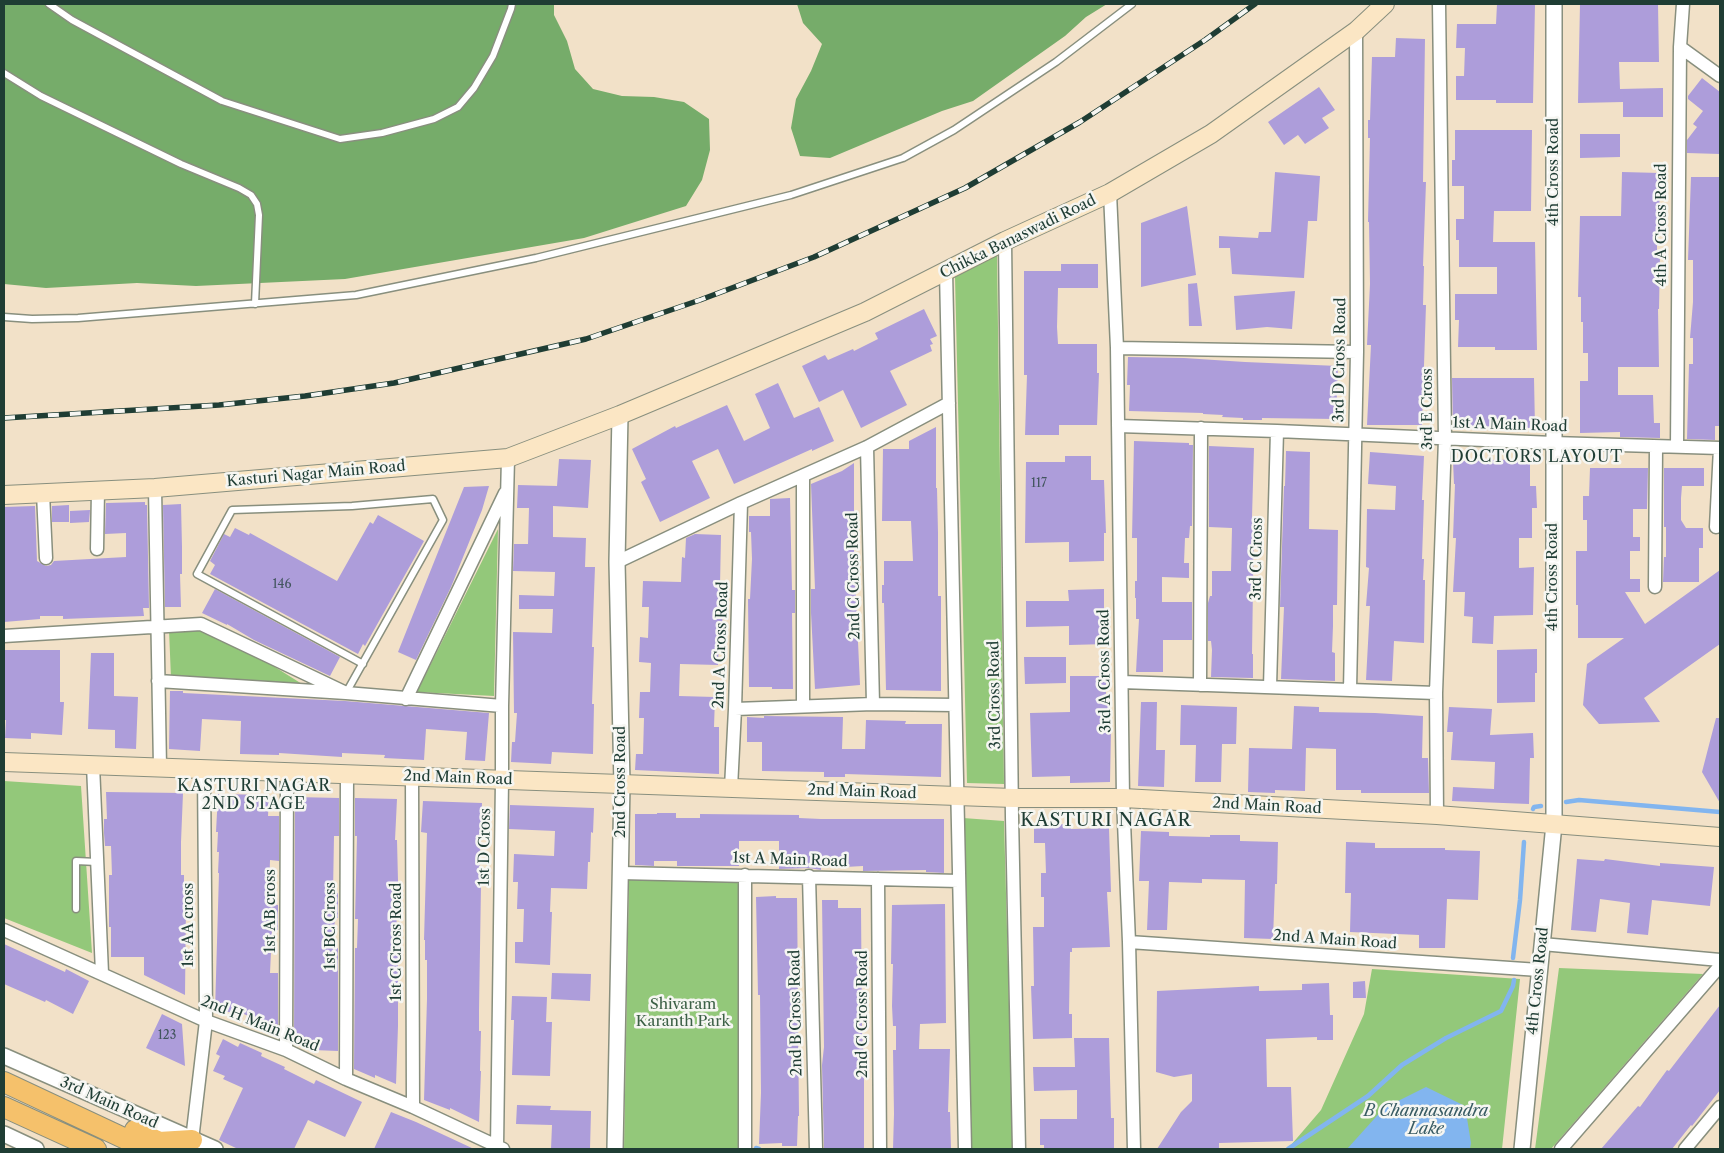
<!DOCTYPE html>
<style>
body{margin:0}
#map{position:relative;width:1724px;height:1153px;overflow:hidden;background:#f2e1c8;font-family:"Libre Caslon Text",serif}
canvas{display:block}
.frame{position:absolute;inset:0;border:5px solid #1f3d34;pointer-events:none}
</style>
<div id="map">
<canvas width="1724" height="1153"></canvas>
<div class="frame"></div>
</div>
<script>
const ctx = document.querySelector('canvas').getContext('2d');
ctx.lineJoin = 'round';
function fillPath(path, color) { ctx.fillStyle = color; ctx.fill(path, 'evenodd'); }
function trace(path, color, width, dash) { ctx.strokeStyle = color; ctx.lineWidth = width; ctx.lineCap = dash ? 'butt' : 'round'; ctx.setLineDash(dash || []); ctx.stroke(path); }
function drawText(font, color, halo, rows, align = 'center') {
  ctx.font = font + ' "Libre Caslon Text",serif'; ctx.lineWidth = 5; ctx.setLineDash([]); ctx.textBaseline = 'middle'; ctx.strokeStyle = halo; ctx.fillStyle = color; for (const [text, x, y, turn = 0] of rows) {
    ctx.save(); ctx.translate(x, y); ctx.rotate((+turn || 0) * Math.PI / 180); ctx.textAlign = isNaN(turn) ? turn : align; if (halo) ctx.strokeText(text, 0, 0); ctx.fillText(text, 0, 0); ctx.restore();
  }
}
const green = new Path2D(`
 M997 253 1004 784 967 783 955 277Z
 M498 529 494 696 417 692Z
 M169 630H201L267 662 302 684 171 678Z
 M4 781 81 786 92 953 4 918Z
 M963 818 1004 821 1013 1149H972Z
 M629 878H739L738 1149H624Z
 M1559 968 1703 974 1551 1149H1535Z
 M1372 969 1520 979 1502 1149H1289L1291 1145 1321 1110 1364 1014Z`);
const forest = new Path2D(`
 M4 4H554V15L567 41 575 69 593 89 622 96 654 97 684 102 709 119 710 150 702 180 686 206 584 238 345 279 196 286 137 283 46 288 4 284Z
 M797 4H1107L1086 17 1065 36 973 101 942 111 830 158 800 156 791 128 796 99 811 71 822 44 803 23Z`);
const water = new Path2D(`
 M1426 1087 1465 1106 1471 1143 1470 1149H1347L1384 1108Z`);
const stream = new Path2D(`
 M1566 802 1579 800 1720 812
 M1533 809 1534 807 1541 806
 M1513 958 1520 900 1524 842
 M756 1148 759 1149
 M1288 1149 1368 1096 1402 1065 1446 1038 1501 1011 1513 986 1514 980`);
const building = new Path2D(`
 M1497 4H1535L1533 103H1496V100H1456V76H1464L1465 48H1456L1457 24H1496Z
 M1580 4H1658L1659 62H1619L1620 89 1663 88V117H1623V102L1578 103Z
 M1396 38 1425 39 1423 182H1426L1423 266H1424L1423 305H1426L1422 425H1367L1371 345H1367L1370 284 1369 222H1368L1370 138H1368V120H1370L1372 57H1395Z
 M1702 78 1720 92V154L1687 153V140L1697 127 1693 124 1703 111 1688 99V96Z
 M1319 87 1335 110 1322 118 1329 128 1305 144 1298 135 1284 145 1268 122Z
 M1455 130H1532L1531 211H1494L1493 242H1535L1537 350H1495V347H1458L1459 320H1455V294H1497V267H1459V240H1456V219H1464V186H1452V160H1455Z
 M1580 134H1620V157L1580 158Z
 M1275 172 1320 176 1317 221H1308L1304 278 1232 274 1230 248H1219V236L1258 238 1259 232H1271Z
 M1622 172 1660 173 1659 227H1657V255H1660L1659 309H1658L1659 367H1618V395H1653L1654 423H1660V438L1620 437V432L1580 433V381H1588V353H1583V322H1581V297H1578L1580 216H1621Z
 M1691 177H1720V426H1715V440L1687 439 1689 364H1693V338H1690L1693 302V260H1688Z
 M1187 206 1196 275 1141 287V223Z
 M1061 264H1098V288H1058L1057 327 1058 344H1097V373H1099L1097 425H1059V435H1025L1027 375H1024V271H1061Z
 M1197 283 1202 326H1189L1188 284Z
 M1295 291 1292 329 1267 327 1236 330 1234 296Z
 M924 309 937 336 930 339 933 344 930 345 932 351 890 371 907 405 861 428 843 390 819 402 802 366 825 355 828 360 853 349 854 351 878 339 875 333Z
 M1128 357 1184 358 1245 362 1338 366 1336 419 1262 418V420H1243V418L1222 417 1223 415 1203 414V413L1129 411 1130 385H1127Z
 M1452 378H1534L1535 428H1453Z
 M778 383 794 418 819 407 834 441 812 451V449L734 484 718 449 692 461 710 498 660 522 641 482 646 479 632 449 675 426 676 428 727 405 744 441 770 428 755 394Z
 M936 427V488H937L938 533V596H941V691L886 690 884 603H882V585H884V561H913L911 521H882L883 449H909V441Z
 M1134 441 1189 443V445H1193L1192 526H1190L1189 538H1185L1184 563H1189V578L1162 577V602H1192V640H1163V672H1136L1139 619H1136V598H1135V581H1137V538H1132Z
 M1209 446 1254 448 1252 517H1254L1252 654H1253V678L1211 677 1212 650 1211 641H1208V603L1210 596H1212V571H1231L1232 528 1209 527Z
 M1286 451 1310 452 1309 529 1338 530 1337 605H1333V626L1332 652 1335 653V681L1281 679 1284 607H1280L1284 486H1285Z
 M1370 452 1424 456 1422 500H1424L1422 559H1424L1423 580H1425L1424 643 1394 641 1392 681 1366 680 1370 606H1366L1369 568 1366 567 1367 509 1395 510 1396 486 1368 484Z
 M1065 456H1091V480H1104L1106 533H1104V561L1069 562V542L1025 543 1026 462H1065Z
 M559 459 591 460 588 508 553 506V537L586 538 585 567H595L592 647H594L592 704H594L593 754 552 752 551 764 511 762 512 742H515L517 713H514L513 632 552 633 553 609H519V595L554 596 555 572 513 571 514 544H528L529 508H517L518 485 557 486Z
 M1530 459V486H1536L1537 508H1532V538H1519V568L1534 567 1533 615 1494 616 1493 644 1472 643 1473 617 1464 616 1465 592H1453L1456 538H1453L1455 484H1454L1453 461Z
 M854 463V556L860 685 815 689 811 613V589H815L811 484 842 471Z
 M1590 468H1648L1647 509H1633V537H1640V551H1630V579H1640V592H1625L1645 624 1720 570V644L1644 698 1660 722 1599 724 1583 705 1587 664 1624 638H1578V605H1576V551H1587V520H1583V496H1589Z
 M1664 468H1704V486H1682L1681 498V520L1686 528H1703V548H1699V582H1663L1664 557H1666V527H1664Z
 M489 486 482 510 451 587 416 660 398 652 464 487Z
 M790 498 792 590H795V613H792L793 689H772V687H749L748 599H750L752 559 751 532H749V516H770V499Z
 M145 502V505H147L149 608H143L144 616 63 619V616H40V619L4 622V507L35 506 37 561 46 566 51 565 54 561 126 557V533L105 534 106 503Z
 M181 504 182 547V574H180L181 607H165L163 505Z
 M69 505V522H52V506Z
 M90 510 89 522 70 523V511Z
 M378 515 424 541 365 646 363 644 358 654 210 574 215 565 210 561 224 534 230 537 235 528 249 535 250 533 337 581 370 522 373 524Z
 M695 534 721 535 720 586H723L722 638H719L718 665 680 664 679 696 715 697 714 727H719V774L635 770 636 754H643L644 718H639L640 692H650L651 663 639 662 640 637 648 638 649 607H642L643 581 681 582 682 557 685 558 686 538Z
 M215 589 340 657 330 676 254 640 227 624V625L202 613Z
 M1104 589V618H1107L1108 644 1069 645V626L1026 627V601H1069L1068 590Z
 M1537 649V673H1535V702L1497 703V650Z
 M4 650H60V702H64L62 735 31 733V739L5 738 6 720H4Z
 M91 653H114V696L138 697 136 749 115 748V730L88 729Z
 M1024 657H1066V683L1025 684Z
 M1070 676H1106V699H1109L1110 729H1111L1110 782 1070 783V776L1032 777 1030 713 1070 712Z
 M170 691H183V693L345 701 489 713 485 761 465 760 467 732 426 729 424 760 384 758 385 755 342 753V757L279 753V755L240 754 241 721 202 719 200 751 169 749Z
 M1141 702H1157L1156 750H1165L1164 787 1138 786Z
 M1181 705 1237 707 1236 744H1222L1221 782H1195L1196 745H1180Z
 M1294 706 1319 707V712L1375 713 1423 716 1422 758H1428L1429 793H1361V790H1336V749L1306 748 1305 791 1275 790V793L1248 792 1249 748 1292 749Z
 M1449 707 1492 709 1490 735 1533 733 1534 758H1530L1529 804 1452 801 1453 787 1494 789 1495 762 1451 760 1453 732H1447Z
 M764 716 843 717 842 749H865L866 720 906 721 905 724H942L941 777 845 774V777H824V772L762 771V742H747V717L764 718Z
 M1716 718H1720V803L1702 772Z
 M106 792 183 793 181 842V875H184V903H186L185 995 144 975V957H111V927H109V875H112L111 846H105L104 833V819H107Z
 M218 794 269 795 268 816H279V861L270 860 269 895H272L271 904 278 905V930H272L270 973H278V1031L242 1013 215 1011 219 873H218L219 852H217L218 832H216Z
 M295 797 339 798V836H334L333 893H338V918H335L333 947 338 948V1051L313 1050V1042L294 1041Z
 M355 798 397 799 395 840H397L398 881 396 938H398V1026L396 1084 375 1075V1078L354 1069 355 948H357L358 919H355L357 836H355Z
 M423 801 482 803 479 885H481L479 1010V1031H481L480 1071H481L479 1122 450 1108V1110L424 1100 427 999V960H425V940H424L427 833 421 832Z
 M510 805 594 808 593 833 591 832 590 862H588L587 889 551 888 550 912H552L550 965 515 963V942H523L524 909H517L518 882H513L514 854 554 856 555 831 509 829Z
 M657 813H676V818H700V814L799 815V818L821 819H944V873L926 872V870L863 871V866L845 867V861H821V870L809 868 779 869V841H739V866H677V861H654V866L635 865V814H657Z
 M1071 824V829L1109 828 1111 892H1107L1110 947 1072 948V952H1070L1069 1014H1072V1038L1033 1039 1031 986H1034L1033 927H1044V897H1041V873H1046L1045 843H1034V825Z
 M1141 831 1169 832V836L1210 837V835H1240V841L1278 842 1277 884H1275L1273 939 1244 938 1245 880 1202 879V883L1169 882 1167 930H1147L1149 881H1139Z
 M1346 842 1375 843V848H1445V850L1480 851 1478 900 1447 899 1445 948H1419V935L1350 932 1351 893H1345Z
 M1577 859 1604 861 1605 859 1660 866V863L1714 867 1710 906 1652 900 1648 935 1627 933 1630 903 1600 899 1596 932 1571 930Z
 M776 896V898H797L798 993 800 1021H798L799 1116H798L797 1146H782V1143L759 1144 761 1093 760 995H758L756 897Z
 M822 900H838V908H861L862 1032 864 1061V1149H824L822 1065 824 1047Z
 M945 904 946 1023 920 1024 919 1049H950L948 1112H950L951 1149H893L894 1114 893 1050H896V1026H893L892 1006 893 964H891L892 905Z
 M4 944 65 972 66 969 89 981 73 1014 46 1000 45 1002 4 984Z
 M552 973 591 974 590 1001 551 999Z
 M1365 981 1366 998H1353V982Z
 M1329 983 1330 1015H1333V1040H1317V1037L1266 1039 1267 1087H1291L1293 1141 1219 1143V1149H1157L1181 1112 1192 1101V1074L1174 1077 1156 1072 1157 991 1259 986V991L1302 990V984Z
 M512 996 547 997 546 1022H552L550 1076 512 1075 514 1020H511Z
 M1720 1005V1090L1692 1126 1691 1125 1672 1149H1601L1638 1106 1640 1107 1667 1070 1669 1071Z
 M162 1014 182 1024 185 1066 146 1048Z
 M1074 1038H1109L1111 1118H1114V1149H1044V1145H1040V1119H1077V1090L1034 1091 1033 1067H1075Z
 M223 1039 238 1047 240 1043 262 1053 261 1056 285 1067 284 1069 314 1084 316 1080 362 1102 345 1137 308 1120 294 1149H238L219 1140 243 1088 223 1079 225 1076 213 1071 220 1056 216 1054Z
 M517 1105 551 1106 550 1110 591 1111 590 1149H551L552 1125 516 1124Z
 M391 1112 416 1122 474 1149H374Z`);
const service = new Path2D(`
 M49 4 72 20 222 101 340 139 382 133 434 119 458 107 474 88 493 56 511 9 512 4
 M4 73 41 96 181 164 239 188 251 195 257 204 259 215 255 304
 M4 317 32 319 78 318 356 295 536 258 791 195 903 158 954 130 1056 62 1132 4
 M346 693 443 520 433 499 352 506 232 510 197 574 363 664
 M76 909V861L97 862`);
const minor = new Path2D(`
 M1680 47 1720 76
 M1110 193 1117 348 1123 798 1129 942 1134 1149
 M1005 241 1012 817 1019 1149
 M946 271 965 1149
 M1117 348 1357 352
 M1118 426 1277 431 1553 443 1720 448 1716 527
 M1677 446 1680 47 1683 4
 M867 447 873 704
 M155 488 160 767
 M43 493 46 558
 M97 549 98 490
 M617 562 741 503 867 447 949 403
 M1655 587 1656 447
 M4 636 201 624 346 693
 M158 681 346 693 502 706
 M1122 682 1436 693
 M1200 685 1201 428
 M1270 687 1277 431
 M1350 690 1357 352 1356 31
 M406 699 505 493
 M803 706V477
 M735 709 873 704 955 705
 M93 765 102 973
 M412 776 413 1107
 M731 788 735 709 741 503
 M1437 815 1436 693 1445 439 1439 4
 M621 873 959 881
 M809 876 816 1149
 M878 879 880 1149
 M4 930 206 1021 286 1050 346 1079 413 1107 503 1149
 M1129 942 1539 970
 M1542 944 1720 960
 M286 1050 287 772
 M346 1079 347 774
 M192 1140 206 1021 204 769
 M497 1147 502 780V706L508 458
 M745 1149V875
 M1561 1149 1720 966
 M1685 1149 1720 1107`);
const tertiary = new Path2D(`
 M4 1056 215 1149
 M4 1134 36 1149
 M615 1149 622 784 617 562 620 415
 M1522 1149 1554 824V4`);
const secondary = new Path2D(`
 M4 495 155 488 508 458 620 415 865 312 1005 241 1110 193 1211 134 1356 31 1385 4
 M4 762 1013 798H1123L1437 815 1720 837`);
const trunk = new Path2D(`
 M4 1082 147 1149
 M4 1107 96 1149
 M135 1130 159 1142 192 1140`);
const rail = new Path2D(`
 M4 418 219 405 305 396 394 383 586 339 700 300 814 257 965 188 1080 122 1205 40 1255 4`);
const numberNames = [
 ["117",1039,484],
 ["146",282,585],
 ["123",167,1036]
];
const streetNames = [
 ["4th Cross Road",1554,172,-90],
 ["4th A Cross Road",1662,225,-90],
 ["Chikka Banaswadi Road",1018,237,-26],
 ["3rd D Cross Road",1340,360,-89],
 ["3rd E Cross",1428,409,-90],
 ["1st A Main Road",1510,425,2],
 ["Kasturi Nagar Main Road",316,474,-5],
 ["3rd C Cross",1257,559,-89],
 ["2nd C Cross Road",854,576,-91],
 ["4th Cross Road",1553,577,-90],
 ["2nd A Cross Road",721,645,-88],
 ["3rd A Cross Road",1105,671,-91],
 ["3rd Cross Road",995,695,-91],
 ["2nd Main Road",458,778,2],
 ["2nd Cross Road",621,782,-90],
 ["2nd Main Road",862,792,2],
 ["2nd Main Road",1267,806,3],
 ["1st D Cross",485,847,-89],
 ["1st A Main Road",790,860,2],
 ["1st AB cross",271,911,-90],
 ["1st AA cross",189,925,-90],
 ["1st BC Cross",331,926,-90],
 ["2nd A Main Road",1335,940,4],
 ["1st C Cross Road",397,942,-90],
 ["4th Cross Road",1538,981,-84],
 ["2nd B Cross Road",796,1013,-91],
 ["2nd C Cross Road",863,1014,-90],
 ["2nd H Main Road",260,1024,22],
 ["3rd Main Road",109,1103,24]
];
const parkNames = [
 ["Shivaram",683,1005],
 ["Karanth Park",683,1022]
];
const neighbourhoodNames = [
 ["DOCTORS LAYOUT",1537,457],
 ["KASTURI NAGAR",254,786],
 ["2ND STAGE",254,804]
];
const waterNames = [
 ["B Channasandra",1426,1111],
 ["Lake",1426,1129]
];
const quarterNames = [
 ["KASTURI NAGAR",1106,821]
];
fillPath(green, '#93c87a');
fillPath(forest, '#76ac6a');
fillPath(water, '#82b5ef');
trace(stream, '#82b5ef', 4.5);
fillPath(building, '#ad9dda');
trace(service, '#888f7e', 9);
trace(minor, '#888f7e', 15);
trace(tertiary, '#888f7e', 18);
trace(secondary, '#888f7e', 20);
trace(trunk, '#888f7e', 22);
trace(service, '#fff', 6);
trace(minor, '#fff', 12);
trace(tertiary, '#fff', 15);
trace(secondary, '#fbe6c4', 18);
trace(trunk, '#f5c16b', 20);
trace(rail, '#1f3d34', 5.5);
trace(rail, '#f6f6f2', 4, [11]);
drawText('12px', '#42555e', null, numberNames);
drawText('15px', '#1f3d34', '#f6f6f2', streetNames);
drawText('15px', '#3c6046', '#f6f6f2', parkNames);
ctx.letterSpacing = '1px';
drawText('16px', '#1f3d34', '#f6f6f2', neighbourhoodNames);
ctx.letterSpacing = '0px';
drawText('italic 16px', '#385b63', '#f6f6f2', waterNames);
ctx.letterSpacing = '1px';
drawText('18px', '#1f3d34', '#f6f6f2', quarterNames);
ctx.letterSpacing = '0px';
</script>
